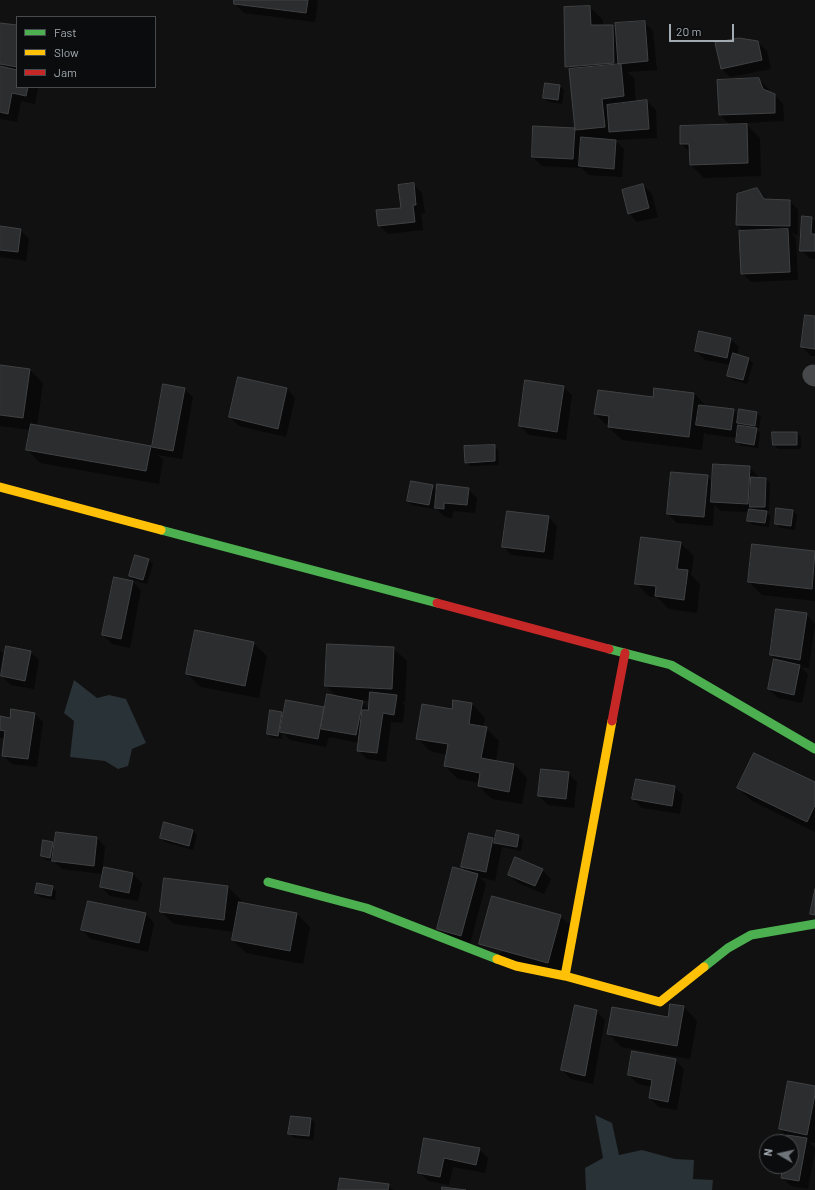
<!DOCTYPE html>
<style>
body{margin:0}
#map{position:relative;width:815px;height:1190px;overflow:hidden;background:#111;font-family:Barlow,sans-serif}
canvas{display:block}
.legend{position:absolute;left:16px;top:16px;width:140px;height:72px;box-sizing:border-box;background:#0b0c0d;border:1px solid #474b4f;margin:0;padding:5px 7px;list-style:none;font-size:12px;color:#a2aab2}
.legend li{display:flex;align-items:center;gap:8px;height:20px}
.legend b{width:20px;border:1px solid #474b4f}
.north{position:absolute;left:759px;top:1134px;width:40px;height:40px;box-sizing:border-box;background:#0b0c0d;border:1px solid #474b4f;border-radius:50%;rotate:279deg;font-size:11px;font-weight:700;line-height:16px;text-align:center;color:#a2aab2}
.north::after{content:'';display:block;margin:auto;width:14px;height:18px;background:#6f747a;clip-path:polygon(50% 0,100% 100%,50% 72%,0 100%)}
.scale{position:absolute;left:669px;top:24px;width:65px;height:18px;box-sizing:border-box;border:2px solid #a2aab2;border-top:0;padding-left:5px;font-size:12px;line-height:14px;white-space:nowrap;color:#a2aab2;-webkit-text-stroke:3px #0b0c0d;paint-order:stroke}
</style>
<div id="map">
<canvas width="815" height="1190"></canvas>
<ul class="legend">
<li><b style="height:5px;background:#4caf50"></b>Fast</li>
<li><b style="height:5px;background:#ffc107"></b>Slow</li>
<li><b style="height:5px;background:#c62828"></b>Jam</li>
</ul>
<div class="north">N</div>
<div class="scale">20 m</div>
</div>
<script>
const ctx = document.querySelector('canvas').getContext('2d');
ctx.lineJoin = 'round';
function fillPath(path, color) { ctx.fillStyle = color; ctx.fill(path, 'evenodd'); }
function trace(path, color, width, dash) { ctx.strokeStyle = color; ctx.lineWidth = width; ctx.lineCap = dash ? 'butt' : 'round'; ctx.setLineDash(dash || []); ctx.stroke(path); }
const water = new Path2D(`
 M74 680 97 698 109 695 126 699 146 743 132 749 128 766 118 769 105 761 70 757 74 721 64 713Z
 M595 1115 612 1123 619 1155 642 1150 675 1159 694 1160 693 1179 713 1180 712 1190H586L585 1168 603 1158Z`);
const shadow = new Path2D(`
 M235 0H317L318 1 315 22 244 13 235 4Z
 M590 7 603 20V26H613L617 29 644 22 653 31 657 70 627 72 634 78 636 102 647 101 656 110 657 138 615 140 624 149 622 177 589 175 582 168 542 166 533 157 534 127 576 129 571 70 566 66Z
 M0 24 17 26V87H38L35 104 21 101 17 122 0 119Z
 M758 42 767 51 771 69 730 77 721 68Z
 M759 79 768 88 769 93 774 94 783 104 784 121 745 123 760 138 761 176 704 178 691 165V153L681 144 730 125 720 115 718 81Z
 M559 86 564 90 562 104 549 102 544 98Z
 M413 184 422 193 425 213 421 214 423 230 388 234 379 225 402 208Z
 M643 185 652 194 658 217 637 222 629 213Z
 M756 189 767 200 790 201 798 210V235L792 234 796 239 798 280 751 282 742 273 744 232 737 225Z
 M812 218 815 221V259H810L801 250Z
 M0 227 20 230 29 239 26 261 0 257Z
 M815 317V356H811L802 347Z
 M730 339 739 347 737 356 749 359 753 363 747 384 733 380 728 376 731 365 705 360 696 351Z
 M0 366 30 370 43 383 37 426 150 446 152 449 164 385 184 389 193 397 182 459 158 455 163 460 159 484 40 463 27 449 31 430 0 426Z
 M563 387 572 395 566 440 529 435 520 426Z
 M287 389 295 398 286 437 239 426 230 417Z
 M694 393 707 407 733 410 739 416 757 413 761 417 759 429H756L760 433 758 448 741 446 737 441V438L706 434 704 432 702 450 622 440 595 414 654 398Z
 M797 433 801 437V449H778L774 445Z
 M494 446 498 450 499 465 470 466 466 462Z
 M749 467 758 476V479H766L770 483 769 511H765L770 516 769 527 753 525 749 521 750 512 721 511 714 505 713 526 677 523 668 514 707 476 713 482Z
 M432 486 438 492 468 489 477 498 475 513 453 511 452 518 445 517 436 508 438 492H436L433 509 412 505 408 501Z
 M792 511 797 515 795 530 780 528 776 524Z
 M548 517 557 526 553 560 512 555 503 546Z
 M680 543 694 556 691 575 700 584 697 613 669 609 657 597H650L636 583Z
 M753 545 815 552V601L762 595 749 582Z
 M136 556 149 560 153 564 147 584 134 580 130 576Z
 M132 581 141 590 130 648 112 644 103 635Z
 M806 614 815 624 809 668 800 667 808 674 802 703 778 698 769 689 777 661 771 655Z
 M253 643 267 656 259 698 201 687 187 674Z
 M328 645 393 648 407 661 405 702H402L405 705 403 723 391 722 386 762 367 759 358 750 359 743 329 737 326 747 290 740 283 733 282 739 272 738 268 734 281 713 284 716 287 701 325 708 338 697 326 686ZM360 700 370 701 369 709Z
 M0 650 3 653 0 673Z
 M30 652 39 660 34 689 11 685 2 676Z
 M472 704 485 718 483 727 486 728 499 741 496 761 514 764 527 778 522 804 492 799 479 786 480 783 458 779 445 766 447 755 430 751 417 738 453 710Z
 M34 713 43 722 37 767 12 764 3 755 5 738H0V717L11 719Z
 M568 773 577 782 574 808 548 805 539 796Z
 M815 784V832L752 801 738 788Z
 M674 787 683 795 680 814 642 808 633 799Z
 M193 831 197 835 193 850 165 842 161 838Z
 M498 831 519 836 523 840 521 851 502 847 495 881 480 877 486 884 470 944 447 938 468 872 462 867 470 834 493 839 495 842Z
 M97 838 105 847 102 874 62 869 54 861 46 860 42 856 52 843 55 846Z
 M542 870 551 879 544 894 518 883 509 875Z
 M133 874 142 883 138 901 110 896 101 887Z
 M52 887 56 891 55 900 40 897 36 893Z
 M228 887 241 900V903L297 914 310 927 303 964 246 953 233 940 234 932 174 924 161 911Z
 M146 914 154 923 148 952 91 939 82 930Z
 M560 916 574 929 561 975 494 957Z
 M671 1005 684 1007 697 1021 690 1059 621 1047 608 1033 669 1018Z
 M596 1011 605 1020 593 1084 571 1079 562 1070Z
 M675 1060 684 1069 677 1110 659 1107 650 1098 652 1087 638 1084 629 1075Z
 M815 1087V1143L809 1142 815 1148V1151L808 1189 791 1186 782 1177 784 1166H791V1142H787L788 1137 780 1129Z
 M311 1119 315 1123 313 1140 294 1138 289 1133Z
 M425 1139 479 1149 488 1158 485 1173 453 1167 449 1185 428 1181 419 1172Z
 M388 1185 393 1190H339Z`);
const building = new Path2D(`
 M234 0H308L306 13 234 4Z
 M590 6 591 25H613L614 63 565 67 564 7Z
 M645 21 648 61 618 64 615 23Z
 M0 23 17 25V67L0 64Z
 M739 38 758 41 762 60 721 69 715 43Z
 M621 64 624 96 602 99 605 127 575 130 569 69Z
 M0 66 17 70V87H28L26 96 12 93 8 114 0 112Z
 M759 78 763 89 775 94V113L719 115 717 80Z
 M545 83 560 85 558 100 543 98Z
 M647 100 649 129 609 132 607 105Z
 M747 124 748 163 690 165 689 144H680V126Z
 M533 126 575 128 573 159 532 157Z
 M581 137 616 140 614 169 579 166Z
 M414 183 416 205H413L415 222 378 226 376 210 401 208 398 185Z
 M643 184 649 208 628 214 622 190Z
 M757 188 764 199 790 200V226L736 225 737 194Z
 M802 216 812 217 811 234H815V251H800Z
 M0 226 21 229 18 252 0 250Z
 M788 229 790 272 741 274 739 231Z
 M805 315 815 316V349L801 347Z
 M699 331 731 338 727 358 695 351Z
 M733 353 749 358 743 380 727 376Z
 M0 365 30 369 23 418 0 415Z
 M238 377 287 388 278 429 229 417Z
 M525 380 564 386 557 432 519 426Z
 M163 384 185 388 173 451 152 447Z
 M654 388 694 393 689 437 608 427 609 416 594 414 598 390 653 397Z
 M699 405 734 409 731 430 696 425Z
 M739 409 757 412 755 426 737 423Z
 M31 424 151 446 146 471 26 450Z
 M738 425 757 428 754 445 736 442Z
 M772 432H797V445H773Z
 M495 445V461L465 463 464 446Z
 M713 464 750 466 748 504 711 502Z
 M671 472 708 475 704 517 667 514Z
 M751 477 766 478 765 507H750Z
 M411 481 433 485 429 505 407 501Z
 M437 484 469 488 467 505 444 503V509L435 508Z
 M776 508 793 510 791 526 775 524Z
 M749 509 767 511 765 523 747 521Z
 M507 511 549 516 544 552 502 547Z
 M641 537 681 542 677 569 688 570 684 600 655 596 656 586 635 584Z
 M752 544 815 551 812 589 748 582Z
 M135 555 149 559 143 580 129 576Z
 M114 577 133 581 121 639 102 635Z
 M776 609 807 613 800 660 770 655Z
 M195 630 254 642 245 686 186 674Z
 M327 644 394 647 392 689 325 686Z
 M6 646 31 651 25 681 1 676Z
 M774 659 800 665 794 695 768 689Z
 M370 692 397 695 394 715 383 713 377 753 357 751 362 710H368Z
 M327 694 363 701 356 735 321 729Z
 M286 700 324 707 318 739 280 732Z
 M453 700 472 703 469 724 487 727 481 758 514 764 509 792 478 786 480 773 444 766 448 744 416 739 422 704 452 709Z
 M11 709 35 713 28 759 2 756 5 731 0 730V716L10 718Z
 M270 710 282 712 278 736 267 734Z
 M754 753 815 782V805L807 822 737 788Z
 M541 769 569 772 566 799 538 796Z
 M636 779 675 786 672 806 632 799Z
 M164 822 193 830 189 846 160 838Z
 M497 830 519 835 517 847 494 843Z
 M56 832 97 837 94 866 52 861Z
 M469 833 493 838 486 872 461 867Z
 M43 840 53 842 50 858 41 856Z
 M515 857 543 869 535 886 508 875Z
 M104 867 133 873 129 893 100 887Z
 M453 867 478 874 461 936 437 929Z
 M164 878 228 886 224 920 160 912Z
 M37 883 53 886 51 896 35 893Z
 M815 889V915L810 914Z
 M492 896 561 915 548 963 479 944Z
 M88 901 146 913 139 943 81 930Z
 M239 902 297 913 290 951 232 940Z
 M670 1004 684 1006 677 1046 607 1034 612 1007 668 1017Z
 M575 1005 597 1010 585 1076 561 1070Z
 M632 1051 676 1059 668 1102 649 1098 652 1080 628 1075Z
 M788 1081 815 1086V1094L807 1135 779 1129Z
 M291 1116 311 1118 309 1136 288 1134Z
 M787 1135 807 1138 799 1181 781 1178 783 1166H791V1142H786Z
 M424 1138 480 1148 476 1165 444 1158 440 1177 418 1173Z
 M340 1178 389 1184 388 1190H338Z
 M442 1187 466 1190H442Z`);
const street = new Path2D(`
 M813 375 815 376`);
const fast = new Path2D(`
 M161 530 437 603
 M609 649 671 665 815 749
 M268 882 366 908 497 959
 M704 967 728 948 751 935 815 924`);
const slow = new Path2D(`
 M0 487 161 530
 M497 959 516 966 565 976 660 1002 704 967
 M565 976 612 721`);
const jam = new Path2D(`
 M437 603 609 649
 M612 721 625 653`);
fillPath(water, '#293236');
fillPath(shadow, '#0007');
fillPath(building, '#2c2d2e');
trace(building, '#404244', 1);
trace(street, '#46484a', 21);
trace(fast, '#4caf50', 9);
trace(slow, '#ffc107', 9);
trace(jam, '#c62828', 9);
</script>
